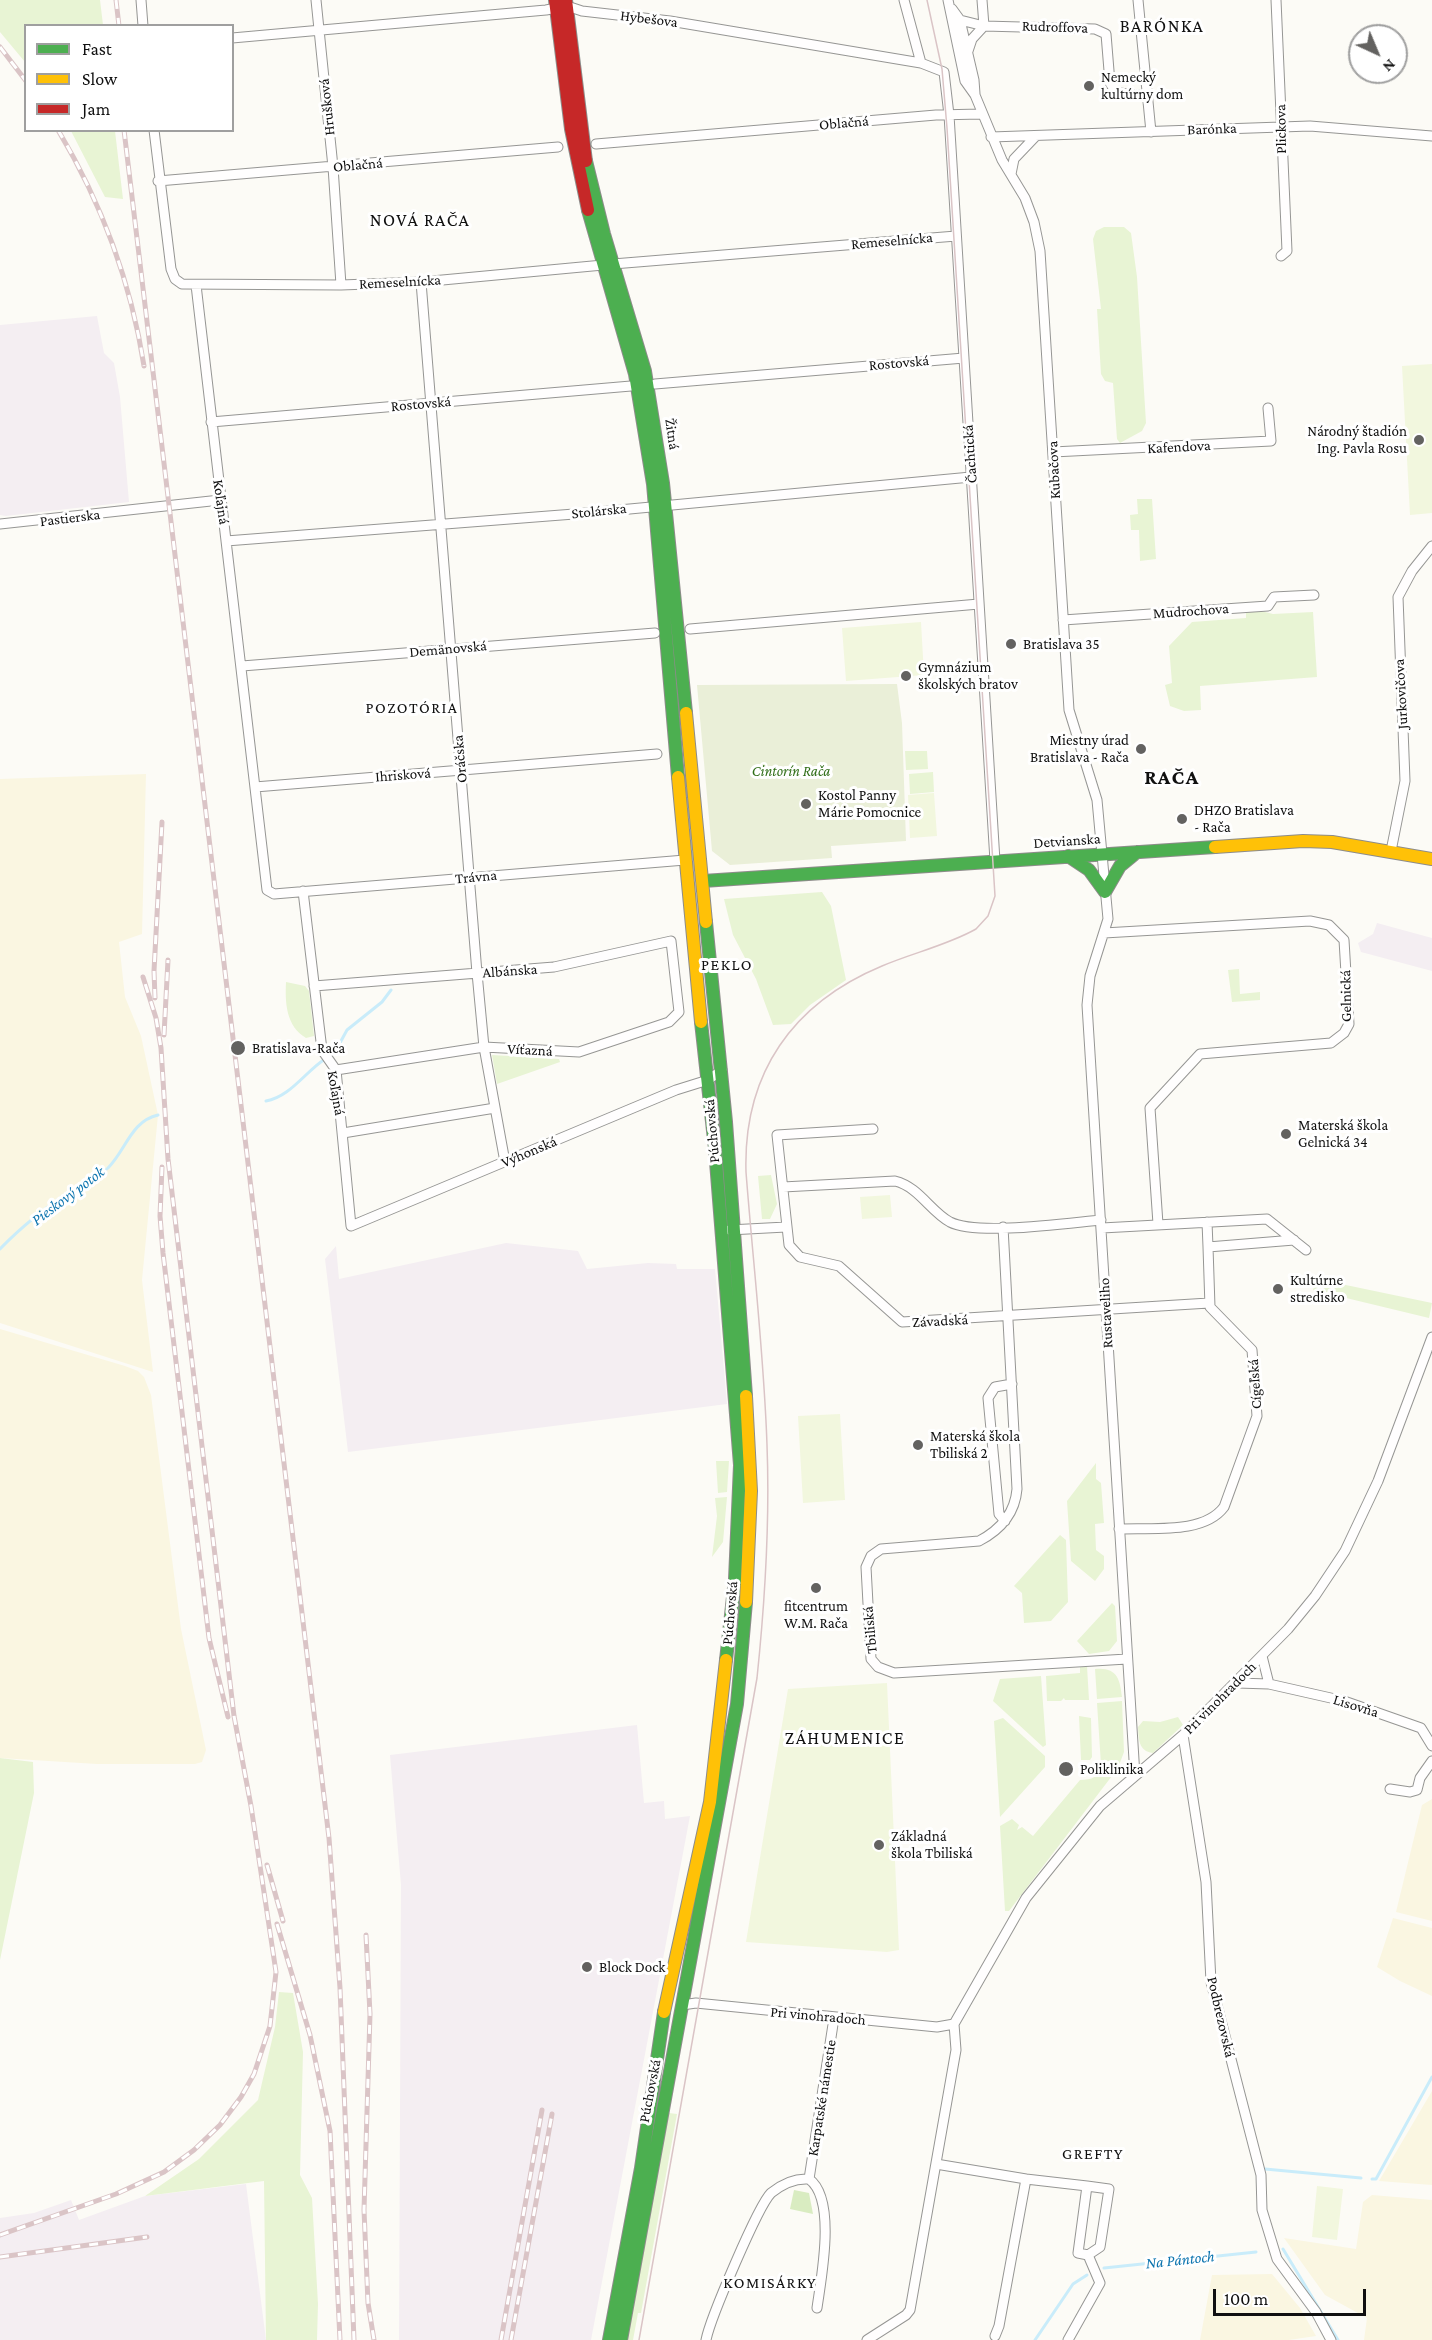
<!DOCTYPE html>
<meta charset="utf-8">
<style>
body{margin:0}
#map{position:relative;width:1432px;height:2340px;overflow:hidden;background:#fcfbf6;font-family:"Crimson Pro",serif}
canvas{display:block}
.legend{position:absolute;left:24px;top:24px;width:210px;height:108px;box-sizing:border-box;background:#fff;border:2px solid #9f9f9f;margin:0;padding:8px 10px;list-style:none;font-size:18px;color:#101010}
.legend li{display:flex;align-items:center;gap:12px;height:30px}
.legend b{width:30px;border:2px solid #9f9f9f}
.north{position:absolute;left:1348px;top:24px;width:60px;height:60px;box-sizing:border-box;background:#fff;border:2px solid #9f9f9f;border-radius:50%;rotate:136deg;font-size:16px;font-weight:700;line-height:24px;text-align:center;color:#101010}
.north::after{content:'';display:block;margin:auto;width:21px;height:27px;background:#636260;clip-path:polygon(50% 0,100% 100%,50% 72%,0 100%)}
.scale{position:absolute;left:1213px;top:2289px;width:153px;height:27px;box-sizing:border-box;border:3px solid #101010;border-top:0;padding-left:8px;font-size:18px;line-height:21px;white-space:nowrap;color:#101010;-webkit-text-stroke:4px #fff;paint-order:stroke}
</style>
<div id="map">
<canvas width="1432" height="2340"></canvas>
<ul class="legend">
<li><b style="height:8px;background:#4caf50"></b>Fast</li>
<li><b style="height:8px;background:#ffc107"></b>Slow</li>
<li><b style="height:8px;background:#c62828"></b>Jam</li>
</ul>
<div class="north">N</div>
<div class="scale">100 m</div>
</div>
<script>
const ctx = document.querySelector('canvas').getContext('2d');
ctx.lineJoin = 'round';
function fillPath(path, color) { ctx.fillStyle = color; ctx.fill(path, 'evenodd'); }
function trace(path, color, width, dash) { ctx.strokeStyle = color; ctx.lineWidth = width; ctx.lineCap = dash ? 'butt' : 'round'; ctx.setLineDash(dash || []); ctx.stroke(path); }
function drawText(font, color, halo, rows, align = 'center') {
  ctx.font = font + ' "Crimson Pro",serif'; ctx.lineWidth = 6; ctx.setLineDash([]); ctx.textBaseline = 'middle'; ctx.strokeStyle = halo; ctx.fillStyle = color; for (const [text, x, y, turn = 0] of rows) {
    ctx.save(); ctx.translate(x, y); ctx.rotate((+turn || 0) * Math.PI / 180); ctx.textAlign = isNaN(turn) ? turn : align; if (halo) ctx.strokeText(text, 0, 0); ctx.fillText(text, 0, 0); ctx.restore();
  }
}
const industrial = new Path2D(`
 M97 316 104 353 114 363 120 397 129 502 6 516 0 515V325Z
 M1377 923 1432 938V971L1361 952 1358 943 1373 934Z
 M506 1243 578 1251 587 1269 648 1263 676 1264 677 1269H715L727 1404 348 1452 325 1259 336 1246 339 1279Z
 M637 1725 644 1803 664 1801 665 1819 690 1816 591 2340H399L401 1885 390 1755Z
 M246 2184 266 2340H0V2218L34 2213 71 2200 79 2220 145 2196Z`);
const farmland = new Path2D(`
 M146 774 142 934 119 942 125 997 141 1036 158 1115 142 1280 153 1372 0 1323V779Z
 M0 1329 125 1366 138 1371 144 1377 151 1395 181 1629 206 1750 202 1762 195 1764H97L0 1758Z
 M1432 1799V1921L1396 1912 1422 1805Z
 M1393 1918 1432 1928V1996L1400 1981 1377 1967Z
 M1432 2091V2185L1379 2181Z
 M1372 2195 1432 2200V2340H1364L1367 2318 1325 2295 1284 2238 1356 2249 1363 2202Z
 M1272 2274 1300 2308 1316 2336 1289 2340H1200L1212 2275Z`);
const green = new Path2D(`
 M0 0H100L103 25 26 26 25 62 0 32Z
 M71 131H115L123 199 105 197Z
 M1104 227H1124L1131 233 1137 277 1146 423 1142 431 1120 443 1117 439 1113 383 1105 381 1101 374 1097 309H1101L1093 239 1096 231Z
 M1137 499H1152L1156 559 1140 561 1139 530H1131L1130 515 1138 514Z
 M1261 611 1273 614 1313 612 1317 677 1200 686 1201 710 1184 711 1170 706 1165 685 1172 683 1169 646 1192 622 1246 618V612Z
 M905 751H927L928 769 906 770Z
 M933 772 934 792 910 794 909 774Z
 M822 892 831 906 846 980 810 1005 791 1024 773 1025 756 979 733 935 724 899Z
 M1239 969 1240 994 1260 992V1000L1232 1002 1228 970Z
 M286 982 305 986 309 991 314 1036 306 1038C286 1026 285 1003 286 982Z
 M492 1055 559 1059 560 1062 497 1084Z
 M771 1175 777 1204 770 1219H762L758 1176Z
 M1317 1279 1432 1303 1429 1318 1313 1290Z
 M716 1461H729L727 1492 718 1493Z
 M1096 1463V1479L1101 1483 1104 1523 1095 1524 1096 1550 1104 1556V1569L1095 1581 1071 1561 1067 1501Z
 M727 1497 723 1542 712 1557 717 1516 715 1498Z
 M1060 1535 1066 1540 1068 1602 1051 1621 1024 1623 1022 1593 1014 1586Z
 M1112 1603 1115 1606 1117 1641 1109 1651 1089 1654 1077 1641Z
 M1087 1666 1089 1700H1065L1064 1698 1061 1701H1047L1046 1676 1080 1673V1667Z
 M1095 1669C1117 1667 1120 1679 1122 1697L1097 1699Z
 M1041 1676 1046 1745 1043 1747 993 1701 1000 1679Z
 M1122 1701 1124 1752 1118 1768 1009 1911H1005L1000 1826 1012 1819 1019 1825 1017 1830 1022 1827 1033 1836 1080 1780C1092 1780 1099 1777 1101 1765L1097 1703Z
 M1079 1716 1091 1718 1092 1757 1090 1760H1081Z
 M1178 1717 1183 1725 1153 1753C1138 1751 1139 1739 1138 1727L1143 1721 1160 1722Z
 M1003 1718 1045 1756V1767L1000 1817 994 1721Z
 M0 1758 33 1762 34 1793 0 1960Z
 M279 1992 293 1993 303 2052 300 2175 312 2198 318 2304 317 2340H266L264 2181 145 2196 199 2159 258 2100 275 2027Z
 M669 2113 677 2114 641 2313H638L633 2340H626Z`);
const forest = new Path2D(`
 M794 2190 809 2193 813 2214 790 2209Z`);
const cemetery = new Path2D(`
 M897 684 902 723 906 841 831 846 832 858 730 865 712 851 697 685Z`);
const pitch = new Path2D(`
 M1432 364V513L1410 515 1402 366Z
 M921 622 924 675 846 681 842 628Z
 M934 793 937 836 910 838 908 795Z
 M890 1195 892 1217 862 1219 860 1197Z
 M840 1414 845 1500 803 1503 798 1416Z
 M887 1683 899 1950 887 1952 746 1942 788 1689Z
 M1317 2186 1343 2189 1337 2240 1312 2237Z`);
const stream = new Path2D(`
 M335 1052 347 1030 382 1002 391 990
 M266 1101C290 1097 305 1072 325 1059
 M0 1249C22 1226 49 1205 76 1187 86 1181 99 1176 108 1168 126 1150 131 1121 158 1115
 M1265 2169 1361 2178
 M1372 2179H1376L1432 2077
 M1283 2249 1338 2340
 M1104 2268 1256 2252
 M1035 2340 1073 2284 1087 2275`);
const street = new Path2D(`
 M141 0 143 26
 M316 0 333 167 341 285
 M904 0 921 63
 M948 0 965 81 975 95 1002 160 1025 198 1034 222 1040 251 1069 710 1097 800 1108 919 1090 976 1087 1005 1135 1776
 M982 0 984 26
 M1138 0 1151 132
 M1276 0 1287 251 1281 256
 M952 9 960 20 984 26 1095 29 1106 34 1110 83C1117 97 1131 94 1146 95
 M960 20 974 80 975 94
 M232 38 546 10 567 6 582 11 670 21 921 63 944 72 949 115 995 861
 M968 51 972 39 984 26
 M154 130 171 269 175 279 182 284 341 285 421 282 603 265
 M991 137 1310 126 1432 136
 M596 144 936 115 981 114
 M1011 174 1014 159 1035 137
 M158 181 558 147
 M613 264 956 236
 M421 282 477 973 484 1047 505 1162
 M196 285 267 890 274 894 685 860
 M655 384 964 358
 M211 422 631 386
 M1053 452 1271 441 1268 408
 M0 524 220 500
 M226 541 587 513 971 477
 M1063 620 1268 606 1274 597 1314 595
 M690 629 979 604
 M242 666 655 633
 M255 787 657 754
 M1391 851 1405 781 1398 597 1412 571 1432 546
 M303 891 322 1050 336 1070 351 1226 676 1090 708 1080 722 1070
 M1104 933 1310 921 1329 925 1344 940 1349 1024 1344 1033 1331 1043 1200 1054 1150 1108 1158 1224
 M314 986 554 967 671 941 679 1012 669 1022 579 1052 484 1047 336 1070
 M873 1129 777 1135 789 1245 800 1257 839 1266 902 1322 1209 1303
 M343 1133 495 1108
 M783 1187 895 1181C919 1187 930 1211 950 1222 977 1236 1068 1223 1101 1220
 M1207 1222 1208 1247 1294 1240
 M1003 1227 1017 1489C1015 1514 1000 1530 979 1541L881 1549 871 1556 866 1567 871 1659 878 1667 894 1673 1127 1659
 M1102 1228 1267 1219 1306 1250
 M729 1230 786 1227
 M1005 1521 999 1514 988 1398 995 1387 1012 1384
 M1119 1529C1150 1527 1203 1535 1224 1507L1257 1416 1252 1350 1210 1307 1208 1247
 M1237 1683 1269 1684 1262 1656
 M1269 1684 1344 1701 1421 1728 1432 1746
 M1183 1735 1206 1882 1211 1982 1261 2175 1262 2210 1277 2259 1316 2312 1331 2340
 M1390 1789 1410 1792 1417 1790 1420 1778 1432 1761
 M682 2005 696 2003 937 2027 954 2024 1026 1898 1100 1806 1183 1735 1288 1629 1315 1596 1345 1551 1378 1481 1432 1337
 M936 2164 1026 2179 999 2326 995 2336
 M809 2179C837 2199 821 2279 817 2308
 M1026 2179 1087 2186 1078 2253 1088 2255 1100 2247 1109 2189 1087 2186
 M706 2340C710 2319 758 2206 771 2193 782 2184 795 2178 809 2179L834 2018
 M867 2340 906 2315 910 2310 956 2050 954 2024
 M1068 2340 1100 2283 1088 2255`);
const fast = new Path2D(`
 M586 161 604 234 645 371 663 483 686 713
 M588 210 635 374 653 484 678 777
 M1068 856 1089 870 1105 892 1120 866 1137 852
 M703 881 1215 847
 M706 922 726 1122 746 1396
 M701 1022 715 1149 740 1465 735 1579 726 1660
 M609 2340 641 2168 664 2012
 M621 2340 737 1704 746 1602`);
const slow = new Path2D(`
 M686 713 706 922
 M678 777 701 1022
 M1215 847 1303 841 1332 842 1432 859
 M746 1396 751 1491 746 1602
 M664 2012 710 1802 726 1660`);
const jam = new Path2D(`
 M555 0 571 129 588 210
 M566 0 586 161`);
const tram = new Path2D(`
 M639 2340 757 1678C765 1601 770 1523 767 1445 764 1354 753 1263 746 1172 743 1073 793 1003 882 966 912 953 948 945 976 929L988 916 995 896 947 128 942 69 927 0`);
const rail = new Path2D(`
 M116 0 119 26
 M0 47 26 81
 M58 130C101 202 131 283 144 366
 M124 130 329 1838 340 1988 354 2340
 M155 998 154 971 162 822
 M164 1035 168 960
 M162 1167 160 1216 163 1253 209 1638 228 1717
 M267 1865 283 1921
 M277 1924 310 2035 330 2131 340 2340
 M366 1935 370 2014 364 2210 368 2303 374 2340
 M0 2235 116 2194 164 2172 194 2150 220 2125 241 2097 254 2074 270 2026 276 1972 251 1806 234 1716 168 1159 161 1048 156 1018 143 977
 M0 2257 147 2237
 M501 2340 542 2110
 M511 2340 552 2114`);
const markers = [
 [1089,86,6,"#636260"],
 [1419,440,6,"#636260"],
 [1011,644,6,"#636260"],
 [906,676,6,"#636260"],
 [1141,749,6,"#636260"],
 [806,804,6,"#636260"],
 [1182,819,6,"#636260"],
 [238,1048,8,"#636260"],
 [1286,1134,6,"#636260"],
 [1278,1289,6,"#636260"],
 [918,1445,6,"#636260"],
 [816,1588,6,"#636260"],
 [1066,1769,8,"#636260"],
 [879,1845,6,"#636260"],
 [587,1967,6,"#636260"]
];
const streetNames = [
 ["Hybešova",649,19,7],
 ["Rudroffova",1055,27,2],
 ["Hrušková",327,107,-96],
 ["Oblačná",844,123,-5],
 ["Barónka",1212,129,-2],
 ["Plickova",1281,129,-91],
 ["Oblačná",358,165,-5],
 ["Remeselnícka",892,241,-5],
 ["Remeselnícka",400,282,-3],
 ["Rostovská",899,363,-5],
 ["Rostovská",421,404,-5],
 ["Žitná",672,434,82],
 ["Kafendova",1179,447,-3],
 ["Čachtická",970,454,-94],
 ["Kubačova",1054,470,-93],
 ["Koľajná",221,502,82],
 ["Stolárska",599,511,-6],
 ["Pastierska",70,518,-7],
 ["Mudrochova",1191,611,-4],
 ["Demänovská",448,649,-5],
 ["Jurkovičova",1401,694,-93],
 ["Oráčska",460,759,-95],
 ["Ihrisková",403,775,-4],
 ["Detvianska",1067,841,-4],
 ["Trávna",476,877,-5],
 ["Albánska",510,971,-4],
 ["Gelnická",1346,996,-91],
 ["Víťazná",530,1050,3],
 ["Koľajná",336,1093,80],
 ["Púchovská",712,1131,-95],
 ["Výhonská",529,1152,-23],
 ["Rustaveliho",1106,1313,-93],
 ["Závadská",940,1321,-3],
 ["Cígeľská",1255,1384,-94],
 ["Púchovská",730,1613,-85],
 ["Tbiliská",870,1630,-95],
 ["Pri vinohradoch",1220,1698,-45],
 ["Lisovňa",1356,1706,17],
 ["Pri vinohradoch",818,2016,5],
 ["Podbrezovská",1221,2017,77],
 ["Púchovská",650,2091,-79],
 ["Karpatské námestie",822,2098,-81]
];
const poiNames = [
 ["Nemecký",1101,77],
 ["kultúrny dom",1101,94],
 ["Národný štadión",1407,431,"right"],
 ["Ing. Pavla Rosu",1407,448,"right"],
 ["Bratislava 35",1023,644],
 ["Gymnázium",918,667],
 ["školských bratov",918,684],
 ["Miestny úrad",1129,740,"right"],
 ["Bratislava - Rača",1129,757,"right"],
 ["Kostol Panny",818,795],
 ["Márie Pomocnice",818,812],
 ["DHZO Bratislava",1194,810],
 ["- Rača",1194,827],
 ["Bratislava-Rača",252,1048],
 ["Materská škola",1298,1125],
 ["Gelnická 34",1298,1142],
 ["Kultúrne",1290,1280],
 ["stredisko",1290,1297],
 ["Materská škola",930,1436],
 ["Tbiliská 2",930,1453],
 ["fitcentrum",816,1606,"center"],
 ["W.M. Rača",816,1623,"center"],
 ["Poliklinika",1080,1769],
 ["Základná",891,1836],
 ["škola Tbiliská",891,1853],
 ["Block Dock",599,1967]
];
const parkNames = [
 ["Cintorín Rača",791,771]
];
const neighbourhoodNames = [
 ["POZOTÓRIA",412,708],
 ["PEKLO",727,965],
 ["GREFTY",1093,2154],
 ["KOMISÁRKY",770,2283]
];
const waterNames = [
 ["Pieskový potok",68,1196,-37],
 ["Na Pántoch",1180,2260,-6]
];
const quarterNames = [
 ["BARÓNKA",1162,26],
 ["NOVÁ RAČA",420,220],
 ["ZÁHUMENICE",845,1738]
];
const districtNames = [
 ["RAČA",1172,778]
];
fillPath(industrial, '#f4eef2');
fillPath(farmland, '#faf6e1');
fillPath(green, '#e8f4d4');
fillPath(forest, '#d9ecc1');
fillPath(cemetery, '#eaefd8');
fillPath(pitch, '#f2f7de');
trace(stream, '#c9ecfa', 3);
trace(street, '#969694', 11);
trace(fast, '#8d8c8a', 14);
trace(slow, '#8d8c8a', 14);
trace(jam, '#8d8c8a', 14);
trace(street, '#fffefe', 9);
trace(fast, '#4caf50', 12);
trace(slow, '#ffc107', 12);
trace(jam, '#c62828', 12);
trace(tram, '#dac4c6', 1.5);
trace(rail, '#dac4c6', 5);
trace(rail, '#fff', 3, [9]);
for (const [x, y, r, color] of markers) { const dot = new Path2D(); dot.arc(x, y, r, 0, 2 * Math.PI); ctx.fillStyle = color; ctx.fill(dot); trace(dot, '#fff', 2); }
drawText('15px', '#101010', '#fff', streetNames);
drawText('15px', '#101010', '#fff', poiNames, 'left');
drawText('italic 15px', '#316f19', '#fff', parkNames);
ctx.letterSpacing = '1.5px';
drawText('16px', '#101010', '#fff', neighbourhoodNames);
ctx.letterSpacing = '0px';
drawText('italic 16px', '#0c74af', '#fff', waterNames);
ctx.letterSpacing = '1.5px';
drawText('18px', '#101010', '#fff', quarterNames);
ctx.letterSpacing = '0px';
ctx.letterSpacing = '1.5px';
drawText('bold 21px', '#101010', '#fff', districtNames);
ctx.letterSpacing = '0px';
</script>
